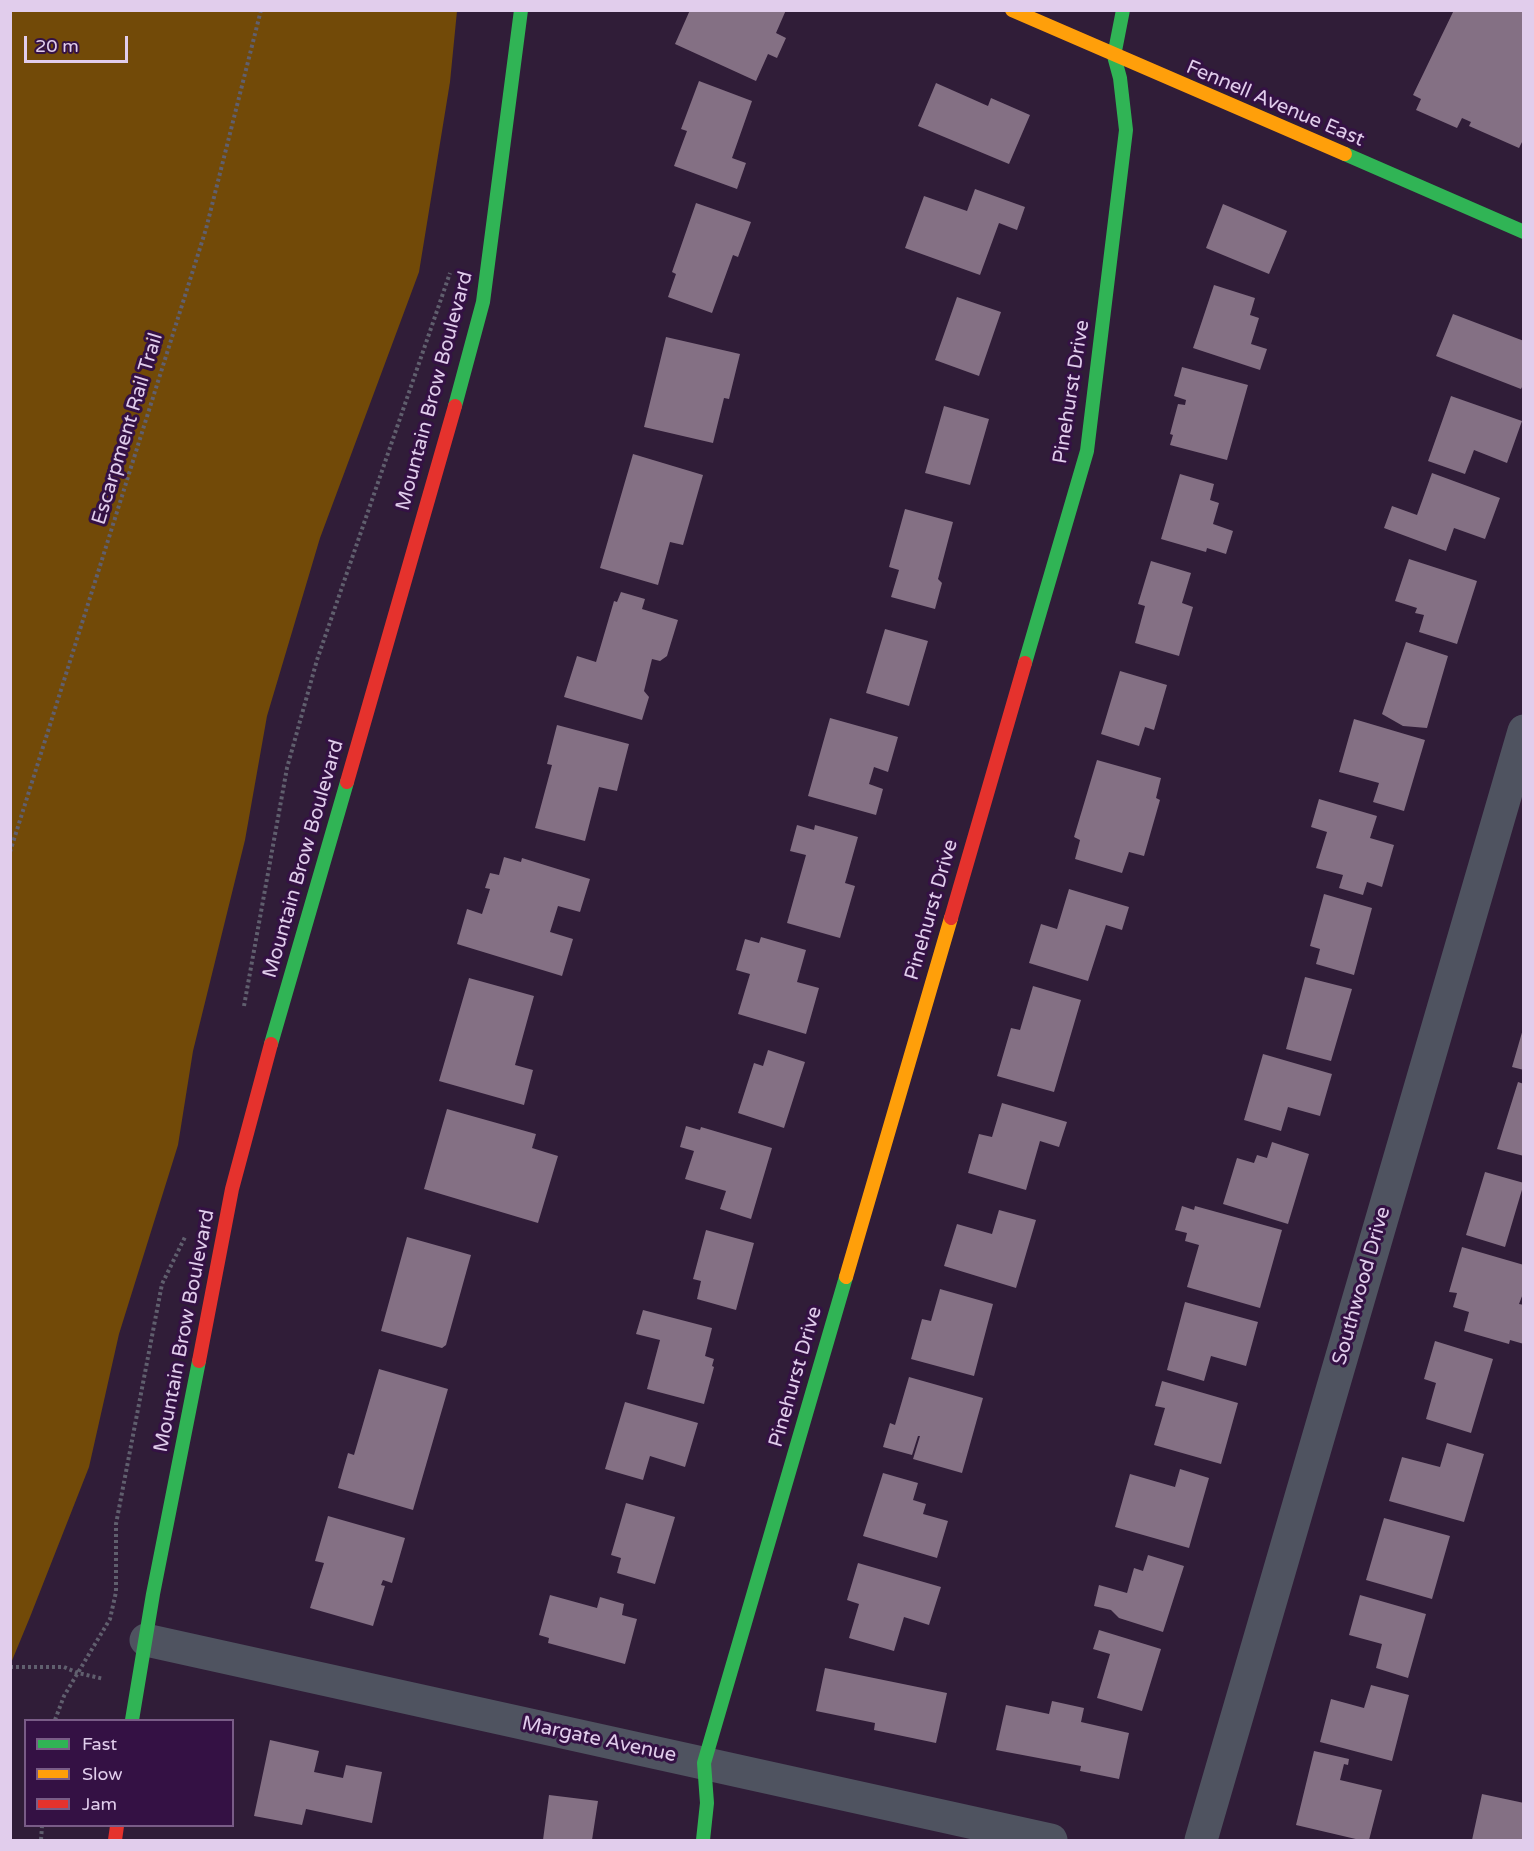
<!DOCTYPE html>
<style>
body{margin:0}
#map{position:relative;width:1534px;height:1851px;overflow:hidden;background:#301d38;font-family:"Varela Round",sans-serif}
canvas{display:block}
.frame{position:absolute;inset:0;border:12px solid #e1cdec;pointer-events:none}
.legend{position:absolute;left:24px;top:1719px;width:210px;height:108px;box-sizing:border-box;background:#341144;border:2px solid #795c87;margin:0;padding:8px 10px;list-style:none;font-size:18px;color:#e1cdec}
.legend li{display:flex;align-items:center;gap:12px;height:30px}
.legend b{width:30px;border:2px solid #795c87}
.scale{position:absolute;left:24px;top:36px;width:104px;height:27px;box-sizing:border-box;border:3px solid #e1cdec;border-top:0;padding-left:8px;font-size:18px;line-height:21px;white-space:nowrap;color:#e1cdec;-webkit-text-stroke:4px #341144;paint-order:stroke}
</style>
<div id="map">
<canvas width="1534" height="1851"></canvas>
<div class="frame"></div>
<ul class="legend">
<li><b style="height:8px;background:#30b455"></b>Fast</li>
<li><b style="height:8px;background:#ff9f0a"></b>Slow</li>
<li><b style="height:8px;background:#e5322d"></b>Jam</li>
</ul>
<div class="scale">20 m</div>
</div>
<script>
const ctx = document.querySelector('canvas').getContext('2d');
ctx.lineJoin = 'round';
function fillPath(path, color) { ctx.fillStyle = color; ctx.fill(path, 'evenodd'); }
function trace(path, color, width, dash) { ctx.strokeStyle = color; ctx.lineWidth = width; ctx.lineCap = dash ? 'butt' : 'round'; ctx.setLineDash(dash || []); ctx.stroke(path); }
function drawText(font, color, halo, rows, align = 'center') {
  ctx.font = font + ' "Varela Round",sans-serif'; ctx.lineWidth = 6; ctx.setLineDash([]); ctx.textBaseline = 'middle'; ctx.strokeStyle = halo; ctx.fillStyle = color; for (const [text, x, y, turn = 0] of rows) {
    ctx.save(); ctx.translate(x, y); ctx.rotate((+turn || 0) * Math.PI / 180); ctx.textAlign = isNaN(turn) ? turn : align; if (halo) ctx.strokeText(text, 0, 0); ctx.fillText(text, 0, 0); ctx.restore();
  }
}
const forest = new Path2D(`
 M11 10 457 11 450 82 419 272 320 538 267 716 245 840 193 1051 178 1145 119 1334 89 1467 30 1617 11 1663Z`);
const building = new Path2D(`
 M690 10H786L776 33 786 38 777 58 768 54 756 81 675 44Z
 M1454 10H1524V138L1519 148 1469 126 1471 122 1462 118 1457 128 1416 110 1421 99 1413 95Z
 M699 81 752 101 732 158 746 163 737 189 674 166 687 131 681 129Z
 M936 83 988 106 991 98 1030 115 1009 164 918 126Z
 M975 189 1025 207 1017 230 999 223 980 275 905 248 924 196 967 211Z
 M696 203 751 222 738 257 733 255 712 313 668 297 676 274 672 272Z
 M1223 204 1287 231 1269 274 1206 248Z
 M1214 285 1255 298 1250 315 1259 318 1251 344 1267 349 1260 370 1193 348Z
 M957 297 1001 312 979 376 935 360Z
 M1453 314 1524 341V383L1521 389 1436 356Z
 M666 337 740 354 729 399 724 398 713 443 644 427Z
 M1182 367 1248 385 1227 460 1170 445 1173 435 1170 434 1178 404 1185 405 1186 400 1174 396Z
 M1451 396 1522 421 1507 463 1474 450 1465 474 1428 461Z
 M944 406 989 419 970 485 925 473Z
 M633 454 703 475 683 545 670 542 658 585 600 568Z
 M1432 473 1500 498 1485 539 1454 528 1446 551 1384 528 1392 506 1417 515Z
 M1180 474 1214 484 1210 500 1219 503 1213 524 1233 531 1226 554 1207 548 1206 552 1161 539Z
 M905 509 953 522 938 579 942 583 935 609 891 597 899 570 889 567Z
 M1409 559 1477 581 1457 644 1419 632 1424 615 1415 613 1417 608 1395 601Z
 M1151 561 1191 573 1182 603 1193 607 1179 656 1135 643 1145 606 1138 604Z
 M621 592 645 599 642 609 678 620 667 656 660 661 652 659 644 691 649 697 642 720 564 697 577 656 596 662 614 601 617 602Z
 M885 629 928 641 909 706 866 693Z
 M1406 642 1448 656 1427 728 1403 726 1382 714Z
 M1120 671 1167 685 1154 730 1145 727 1139 746 1101 734Z
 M830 718 898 737 888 772 874 767 869 784 883 789 876 815 808 796Z
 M1354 719 1425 740 1404 811 1373 802 1379 783 1339 772Z
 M557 725 629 744 617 791 599 787 585 841 535 828 552 765 547 764Z
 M1097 760 1161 778 1156 798 1160 800 1144 856 1129 852 1122 873 1075 859 1080 840 1074 837Z
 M1319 799 1377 816 1370 838 1394 845 1382 887 1367 882 1363 895 1339 888 1343 875 1316 868 1327 832 1311 827Z
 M797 825 814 830 815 825 858 837 845 883 855 886 840 938 787 923 806 855 790 851Z
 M504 857 521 862 522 858 590 879 580 912 558 906 550 932 573 939 562 976 457 944 467 909 482 914 490 889 485 888 490 873 499 875Z
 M1069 889 1129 907 1122 930 1106 925 1088 981 1029 963 1041 924 1057 929Z
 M1324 894 1372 908 1354 975 1316 964 1320 949 1310 946Z
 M761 937 806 950 797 982 819 988 806 1034 738 1014 750 974 736 970 745 939 759 943Z
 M1305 977 1352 989 1331 1061 1286 1049Z
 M469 978 534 996 515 1065 533 1070 524 1105 439 1081Z
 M1033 986 1081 1000 1054 1092 997 1076 1011 1028 1020 1030Z
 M1523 1029H1524V1070L1512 1067Z
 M768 1050 805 1062 784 1128 738 1113 754 1063 763 1066Z
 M1263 1054 1332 1074 1320 1116 1288 1107 1281 1131 1244 1120Z
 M1518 1082 1524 1084V1156L1497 1149Z
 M1002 1103 1067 1122 1059 1147 1040 1141 1026 1190 968 1173 979 1134 992 1137Z
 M447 1109 536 1134 532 1148 558 1156 538 1223 424 1189Z
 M686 1126 700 1130 701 1127 772 1148 751 1219 720 1209 726 1191 685 1179 694 1151 680 1147Z
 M1272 1142 1309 1154 1288 1224 1223 1204 1237 1158 1254 1163 1257 1155 1267 1158Z
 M1485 1172 1524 1183 1505 1247 1466 1235Z
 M1182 1206 1194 1210 1195 1206 1282 1230 1260 1308 1187 1287 1199 1245 1185 1241 1187 1233 1175 1230Z
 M999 1210 1036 1220 1016 1288 944 1266 957 1224 992 1234Z
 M706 1230 754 1243 736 1310 697 1299 701 1281 693 1279Z
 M407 1237 471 1255 446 1345 442 1348 381 1331Z
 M1462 1247 1524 1265V1291L1519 1304 1524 1305V1344L1510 1340 1509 1344 1464 1331 1469 1312 1453 1307 1457 1293 1449 1292Z
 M940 1289 993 1304 974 1376 911 1359 922 1319 931 1321Z
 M1185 1302 1258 1322 1246 1366 1211 1356 1204 1381 1167 1370Z
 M643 1310 712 1328 705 1356 714 1359 712 1366 714 1367 704 1404 647 1389 660 1340 636 1334Z
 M1435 1341 1493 1359 1471 1433 1426 1419 1436 1383 1424 1379Z
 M379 1369 448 1389 413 1510 338 1488 348 1453 354 1455Z
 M909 1377 983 1398 962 1473 913 1459 920 1436H918L912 1455 883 1447 890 1423 895 1425Z
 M1162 1381 1238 1403 1221 1464 1154 1445 1165 1408 1155 1406Z
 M625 1402 698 1423 685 1467 650 1456 643 1480 605 1469Z
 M1447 1443 1484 1454 1464 1522 1389 1501 1402 1457 1440 1467Z
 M1180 1469 1209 1478 1189 1548 1115 1527 1130 1474 1175 1487Z
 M883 1473 918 1483 913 1500 926 1504 923 1514 948 1521 937 1558 863 1536Z
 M626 1503 675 1517 655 1584 617 1573 621 1558 611 1555Z
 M328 1516 405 1538 392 1583 383 1580 381 1585 385 1586 373 1626 310 1608 324 1563 315 1561Z
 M1384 1518 1450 1536 1432 1599 1366 1580Z
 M1148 1555 1184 1566 1163 1632 1119 1618 1111 1610 1094 1606 1099 1585 1127 1593 1134 1568 1143 1571Z
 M858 1563 941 1587 929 1625 904 1617 894 1651 849 1638 859 1604 847 1600Z
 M550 1595 597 1608 600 1597 624 1604 622 1615 637 1619 625 1664 548 1643 549 1638 539 1635Z
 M1360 1595 1426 1614 1408 1678 1376 1668 1382 1644 1349 1635Z
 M1099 1630 1161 1649 1142 1711 1097 1698 1110 1654 1093 1649Z
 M825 1668 947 1693 936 1743 874 1730 875 1723 816 1711Z
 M1371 1685 1409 1695 1392 1761 1320 1742 1331 1699 1364 1708Z
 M1052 1701 1084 1708 1081 1722 1129 1733 1119 1779 1080 1771 1081 1766 996 1750 1006 1705 1049 1714Z
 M270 1740 319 1751 314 1772 343 1778 346 1765 382 1772 372 1823 306 1809 302 1825 254 1816Z
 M1314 1751 1349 1759 1348 1765 1344 1764 1340 1780 1382 1790 1369 1840H1360L1296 1825Z
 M1482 1794 1524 1803V1840H1472Z
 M549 1795 598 1801 592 1840H543Z`);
const path = new Path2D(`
 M10 852 206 229 261 10
 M244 1006 287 768 317 660 450 273
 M10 1667H64L78 1673 104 1679
 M55 1720 64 1696 110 1619 116 1592V1524L162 1284 185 1237
 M41 1840 42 1826`);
const street = new Path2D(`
 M146 1640 1051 1840
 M1201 1840 1524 731`);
const fast = new Path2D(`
 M1345 154 1524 232
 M455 406 483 302 521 10
 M1025 663 1087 451 1126 130 1120 78 1114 56 1123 10
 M271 1044 347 782
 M132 1720 153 1594 199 1361
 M703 1840 707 1803 704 1763 846 1277`);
const slow = new Path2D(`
 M1012 10 1345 154
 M846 1277 951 918`);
const jam = new Path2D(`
 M347 782 455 406
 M951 918 1025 663
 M199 1361 232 1189 271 1044
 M115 1840 117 1826`);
const streetNames = [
 ["Fennell Avenue East",1275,104,23],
 ["Mountain Brow Boulevard",435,391,-75],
 ["Pinehurst Drive",1072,392,-81],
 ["Escarpment Rail Trail",128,429,-73],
 ["Mountain Brow Boulevard",304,859,-74],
 ["Pinehurst Drive",932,910,-74],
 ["Southwood Drive",1362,1286,-74],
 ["Mountain Brow Boulevard",185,1331,-79],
 ["Pinehurst Drive",796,1377,-74],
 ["Margate Avenue",599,1740,12]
];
fillPath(forest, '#724a08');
fillPath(building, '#847084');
trace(path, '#605f6e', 4, [3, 3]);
trace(street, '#4f5360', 33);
trace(fast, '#30b455', 14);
trace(slow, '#ff9f0a', 14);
trace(jam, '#e5322d', 14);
drawText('20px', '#e1cdec', '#341144', streetNames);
</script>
